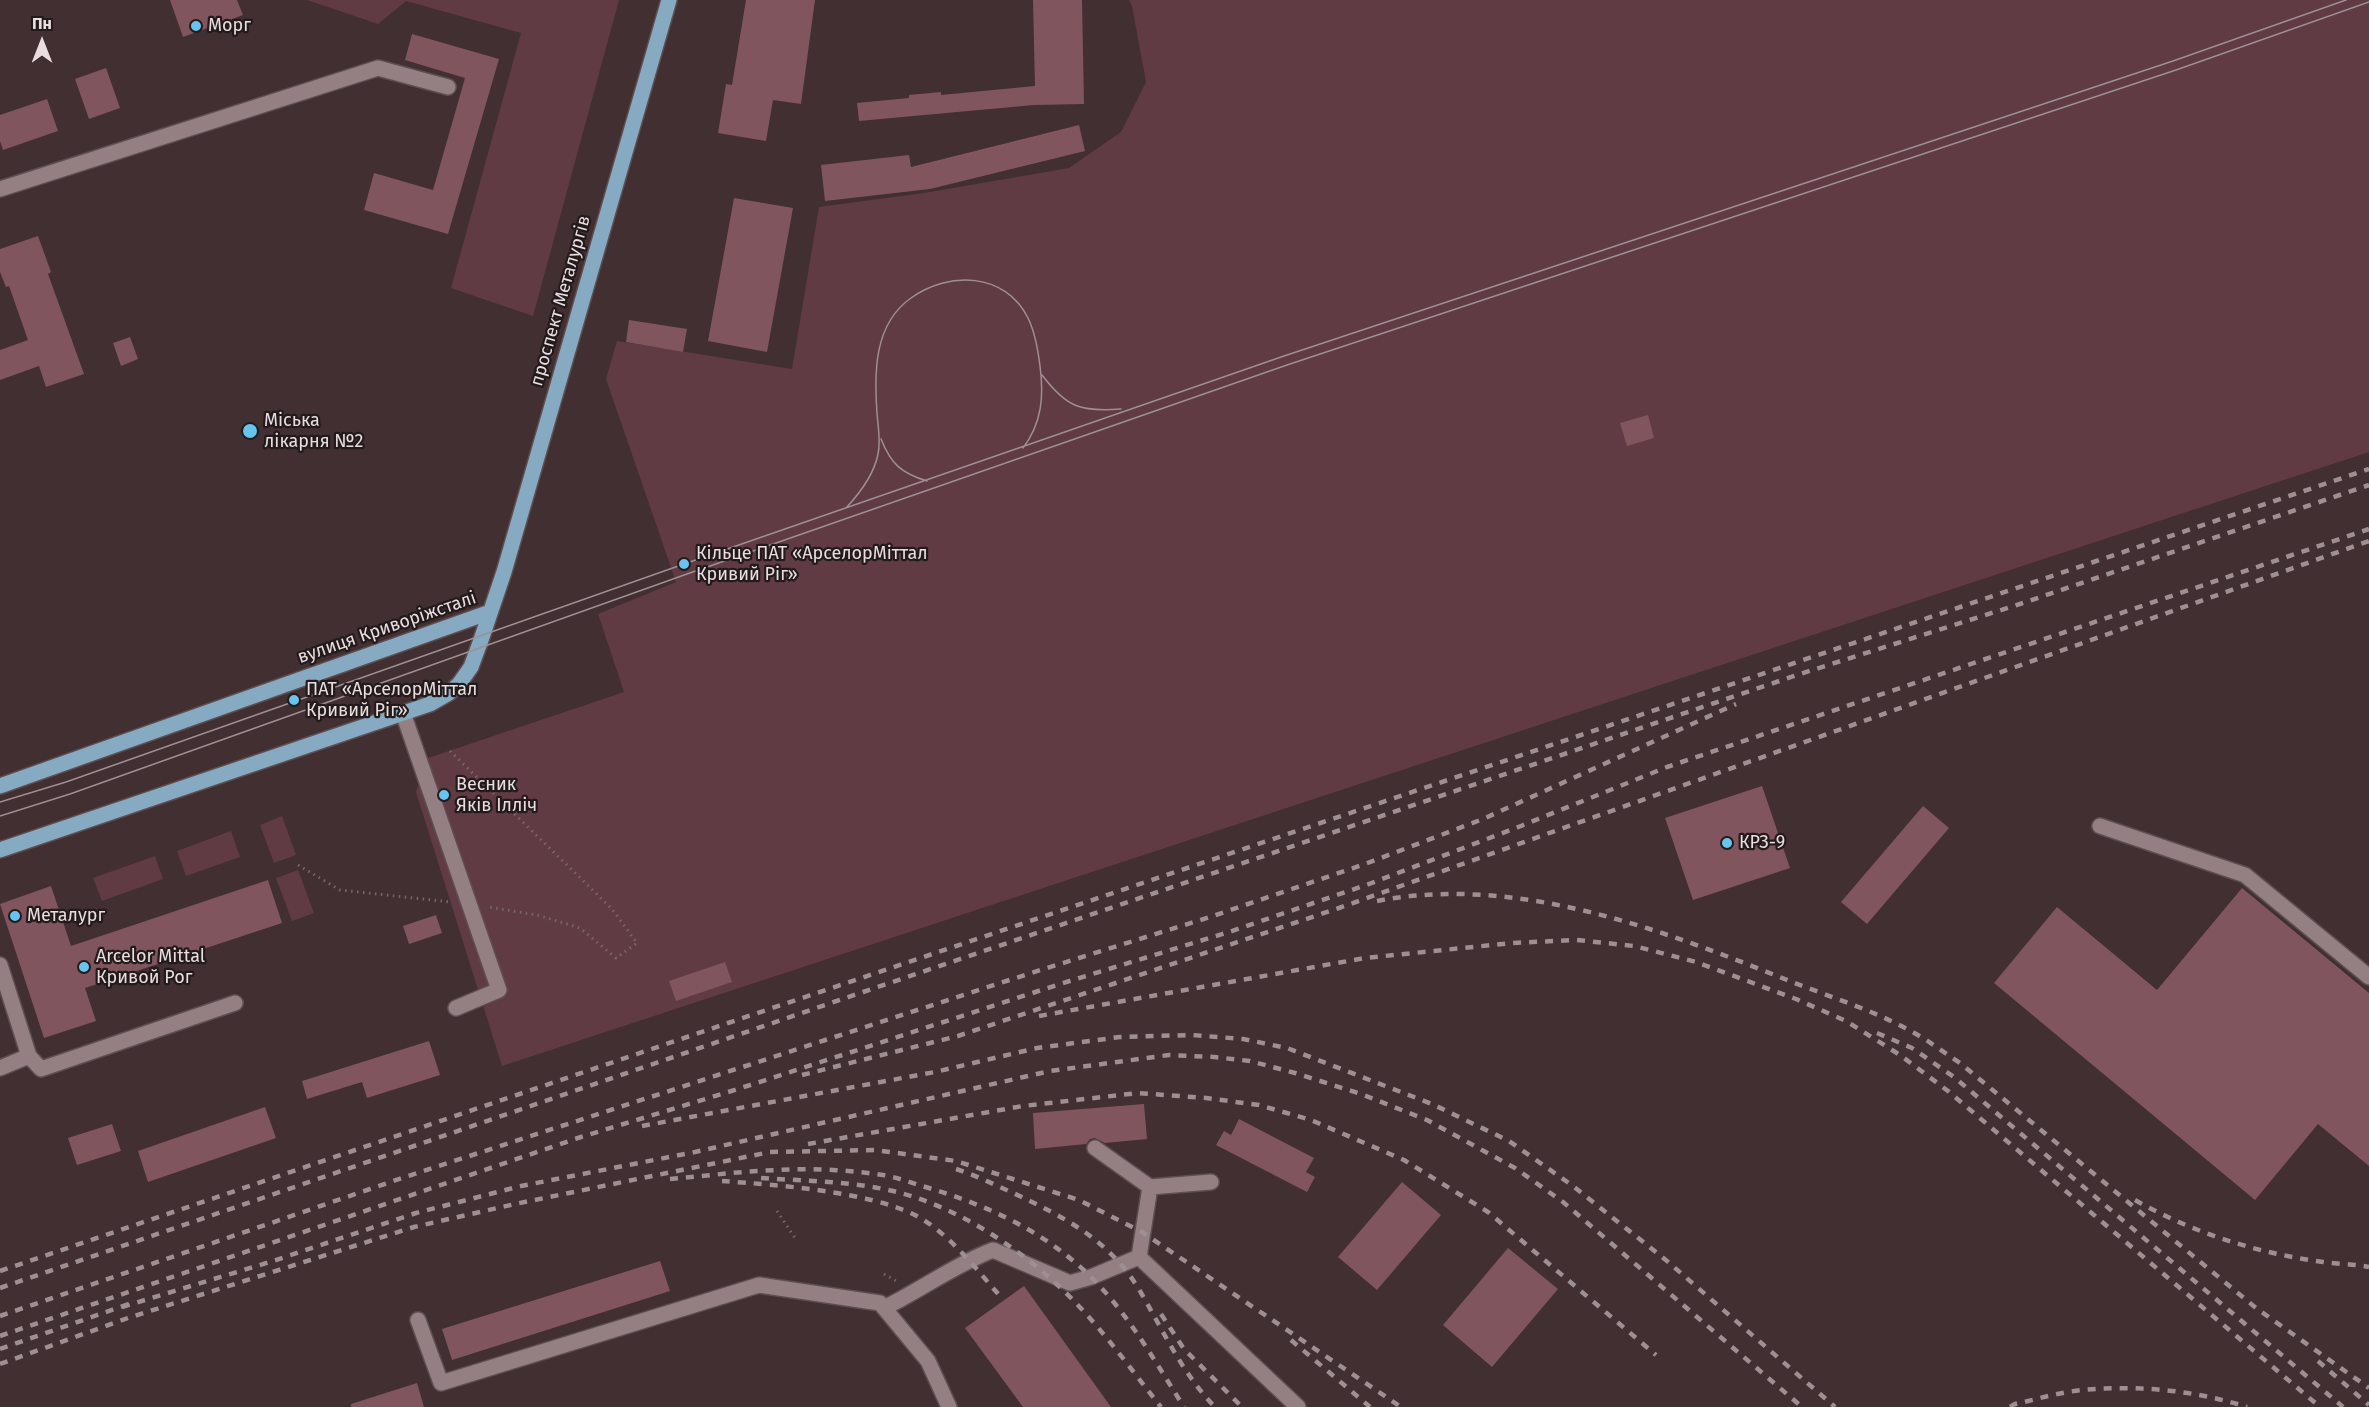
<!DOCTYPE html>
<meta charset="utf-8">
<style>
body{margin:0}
#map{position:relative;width:2369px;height:1407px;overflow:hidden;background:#412f32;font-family:"Fira Sans",sans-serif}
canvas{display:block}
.north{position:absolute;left:12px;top:12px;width:60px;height:60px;-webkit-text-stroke:4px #221a1b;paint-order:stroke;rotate:0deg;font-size:16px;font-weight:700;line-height:24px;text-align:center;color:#e9dddf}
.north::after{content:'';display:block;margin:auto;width:21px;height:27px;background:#e9dddf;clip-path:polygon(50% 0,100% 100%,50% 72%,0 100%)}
</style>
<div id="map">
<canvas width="2369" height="1407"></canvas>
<div class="north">Пн</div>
</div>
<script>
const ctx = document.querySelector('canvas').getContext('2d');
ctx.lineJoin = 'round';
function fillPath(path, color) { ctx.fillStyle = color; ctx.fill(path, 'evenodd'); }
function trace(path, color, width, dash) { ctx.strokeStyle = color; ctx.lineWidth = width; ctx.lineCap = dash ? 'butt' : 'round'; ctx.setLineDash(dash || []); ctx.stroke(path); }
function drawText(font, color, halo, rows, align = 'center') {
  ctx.font = font + ' "Fira Sans",sans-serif'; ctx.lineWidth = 4.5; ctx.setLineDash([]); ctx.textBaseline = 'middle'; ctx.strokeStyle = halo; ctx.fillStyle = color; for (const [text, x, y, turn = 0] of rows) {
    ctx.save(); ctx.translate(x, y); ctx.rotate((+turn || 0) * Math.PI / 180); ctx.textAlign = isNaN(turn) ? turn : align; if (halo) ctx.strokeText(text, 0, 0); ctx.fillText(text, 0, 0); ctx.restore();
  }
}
const green = new Path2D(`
 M307 0H619L533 316 451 288 521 33 406 1 378 24Z
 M1129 0H2369V452L502 1066 416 792 428 758 624 692 598 614 676 582 606 379 617 341 792 369 819 207 924 193 1069 168 1121 132 1146 82 1132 6Z
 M282 816 296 855 274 863 260 825Z
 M231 831 240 857 186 876 177 851Z
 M155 856 163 879 102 901 93 878Z
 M298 870 314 913 292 921 276 878Z`);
const building = new Path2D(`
 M170 0H237L243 15 183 37Z
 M746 0H815L801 104 773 100 766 141 718 133 726 84 732 85Z
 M1033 0H1082L1084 104 1034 105 859 121 857 103 909 98V95L941 92V95L1035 86Z
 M412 34 499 59 448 234 364 210 374 173 433 190 465 78 405 60Z
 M106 68 120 108 89 119 75 79Z
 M47 99 58 131 3 150 0 141V115Z
 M1079 125 1085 151 930 189 825 201 821 165 909 155 911 167Z
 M734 198 793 208 767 352 708 341Z
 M38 236 51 272 48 274 84 374 46 387 39 366 0 380V350L28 340 9 286 6 287 0 272V249Z
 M629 320 687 329 683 352 626 342Z
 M130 337 138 359 121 366 113 343Z
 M1648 415 1654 438 1627 446 1620 423Z
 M1762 786 1790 868 1693 900 1665 818Z
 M1923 806 1949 828 1867 924 1841 902Z
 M268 880 282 923 85 988 96 1021 44 1038 0 904 51 886 71 946Z
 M2242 888 2369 993V1166L2318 1124 2255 1200 1994 983 2057 907 2157 990Z
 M436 915 442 933 409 944 403 926Z
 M725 962 732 982 676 1001 669 981Z
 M429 1041 440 1075 367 1098 362 1082 307 1099 302 1081Z
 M1144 1104 1147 1139 1105 1143 1095 1138 1090 1139 1086 1144 1035 1149 1033 1113Z
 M265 1107 276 1138 148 1182 138 1151Z
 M1239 1119 1314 1158 1306 1172 1315 1177 1307 1192 1216 1145 1224 1131 1231 1135Z
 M112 1124 121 1151 77 1165 68 1138Z
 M1402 1182 1441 1215 1377 1290 1338 1257Z
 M1508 1248 1558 1289 1492 1367 1443 1325Z
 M660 1261 670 1291 452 1360 442 1329Z
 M1024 1286 1111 1407H1023L965 1328Z
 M417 1383 424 1407H351V1404Z`);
const path = new Path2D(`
 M450 751 612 909 637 943 616 958 580 928 537 915 488 907
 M298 865 340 890 451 902
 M777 1211 795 1238
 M884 1274 898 1282`);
const minor = new Path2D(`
 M0 189 378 68 448 87
 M403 713 499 990 456 1008
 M2100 826 2245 875 2369 977
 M0 965 29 1056 41 1069 235 1003
 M0 1068 29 1056
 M1095 1148 1150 1187 1139 1257
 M1150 1187 1211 1182
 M884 1308C921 1290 954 1265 993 1250L1070 1283 1091 1277 1139 1257 1298 1407
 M418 1320 441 1383 759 1285 880 1303 928 1361 949 1407`);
const major = new Path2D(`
 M0 786 490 612
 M0 850 430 704 449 693 459 684 471 667 481 640 504 572 669 0`);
const tram = new Path2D(`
 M1042 375C1067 408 1081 412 1121 409
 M881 439C891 464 901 473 927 481
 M846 508C860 493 874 475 878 454 881 441 878 427 877 413 874 372 874 324 911 298 949 271 1005 272 1028 318 1035 332 1038 350 1040 366 1044 396 1042 423 1023 448
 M0 802 66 782 684 564 1284 356 2173 61 2346 0
 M0 816 70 794 687 574 1287 365 2176 70 2369 2`);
const rail = new Path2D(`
 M1377 901C1518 874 1663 930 1792 982 1836 999 1885 1014 1926 1040 1937 1047 1948 1055 1960 1063L2256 1308 2369 1388
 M1039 1016 1365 958 1512 943 1577 940 1634 946 1696 962 1796 999 1846 1021 1900 1055 1948 1091 2320 1407
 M1877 1033 1912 1048 1954 1077 2343 1407
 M802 1075 958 1036 1339 908 2369 541
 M642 1126 935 1072 1037 1048 1120 1037 1192 1035 1243 1039 1287 1048 1432 1104 1509 1141 1573 1186 1667 1261 1835 1407
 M808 1144 1023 1106 1138 1093 1206 1098 1259 1105 1311 1120 1404 1160 1488 1212 1656 1355
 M956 1169C975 1175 993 1184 1011 1192 1064 1217 1109 1239 1140 1291 1164 1332 1182 1373 1215 1407
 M761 1178C805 1181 850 1181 893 1191 960 1207 1026 1252 1074 1301 1106 1334 1133 1372 1161 1407
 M670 1179C706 1176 742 1171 779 1170 813 1168 849 1170 883 1175 896 1177 909 1182 922 1186 985 1204 1045 1231 1092 1278 1129 1315 1156 1363 1184 1407
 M722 1181C777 1185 866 1191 915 1215 948 1232 976 1269 1000 1296
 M2135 1200C2193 1233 2257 1253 2323 1262 2338 1264 2354 1264 2369 1267
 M0 1271 728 1023 2369 469
 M0 1288 863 992 1797 675 2020 604 2369 485
 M122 1307 273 1261 416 1213 521 1186 695 1152 1050 1071 1169 1055 1214 1057 1250 1061 1295 1073 1361 1094 1427 1120 1515 1168 1563 1202 1802 1407
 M1161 1314 1184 1349 1242 1407
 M0 1316 405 1177 1031 973 1210 917 1365 864 1483 819 1736 704
 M0 1336 581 1137 738 1089 1060 984 1229 932 1369 884 1521 826 1667 767 2369 529
 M1291 1340 1370 1407
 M0 1349 129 1304
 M2318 1361 2369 1405
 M0 1364 128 1318 414 1227 515 1204 770 1152 875 1150 956 1161 1079 1200 1142 1232 1401 1407
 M2010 1407 2015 1404C2038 1399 2060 1392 2083 1390 2138 1385 2194 1390 2247 1407`);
const markers = [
 [196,26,6,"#66c4ef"],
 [250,431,8,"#66c4ef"],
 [684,564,6,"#66c4ef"],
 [294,700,6,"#66c4ef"],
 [444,795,6,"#66c4ef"],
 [1727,843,6,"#66c4ef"],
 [15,916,6,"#66c4ef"],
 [84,967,6,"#66c4ef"]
];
const poiNames = [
 ["Морг",208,26],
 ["Міська",264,421],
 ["лікарня №2",264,442],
 ["Кільце ПАТ «АрселорМіттал",696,554],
 ["Кривий Ріг»",696,575],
 ["ПАТ «АрселорМіттал",306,690],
 ["Кривий Ріг»",306,711],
 ["Весник",456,785],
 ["Яків Ілліч",456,806],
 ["КРЗ-9",1739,843],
 ["Металург",27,916],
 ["Arcelor Mittal",96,957],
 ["Кривой Рог",96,978]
];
const streetNames = [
 ["проспект Металургів",561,301,-74],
 ["вулиця Криворіжсталі",387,628,-19]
];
fillPath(green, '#613b43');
fillPath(building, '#80555e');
trace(minor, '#5d4e51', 18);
trace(major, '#5d4e51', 18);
trace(path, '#77676a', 3, [1.5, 4.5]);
trace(minor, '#947f83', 15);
trace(major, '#85aac1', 15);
trace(tram, '#9e8f92', 1.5);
trace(rail, '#9e8f92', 4.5, [8, 8]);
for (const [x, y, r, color] of markers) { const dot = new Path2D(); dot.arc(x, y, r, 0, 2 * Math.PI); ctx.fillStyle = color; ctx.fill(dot); trace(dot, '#221a1b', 2); }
drawText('18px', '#e9dddf', '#221a1b', poiNames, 'left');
drawText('18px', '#e9dddf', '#221a1b', streetNames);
</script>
